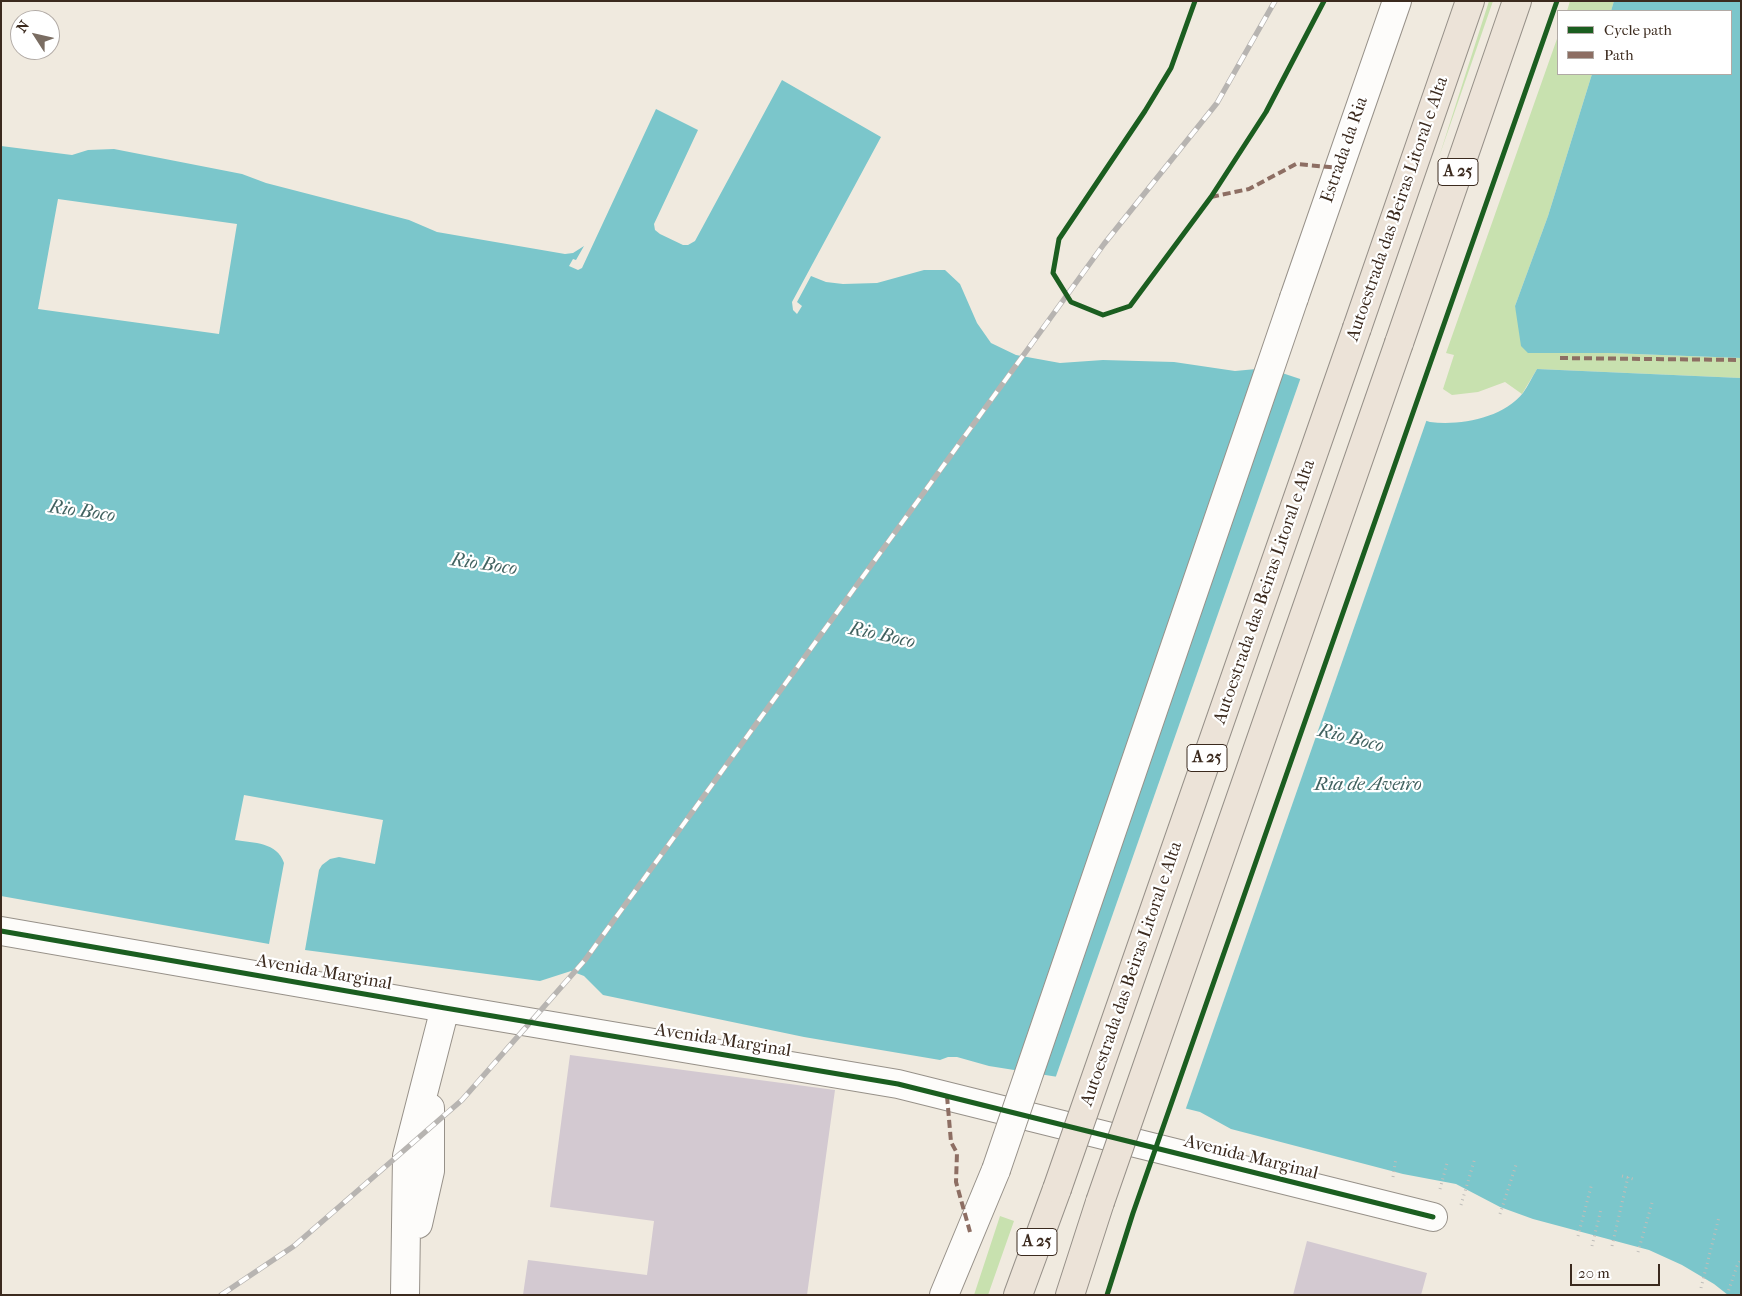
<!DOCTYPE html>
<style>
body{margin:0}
#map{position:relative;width:1742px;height:1296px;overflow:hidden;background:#f0eadf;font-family:"IM FELL French Canon",serif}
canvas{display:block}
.frame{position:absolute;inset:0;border:2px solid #3b2a1e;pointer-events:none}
.legend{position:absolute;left:1557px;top:10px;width:175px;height:65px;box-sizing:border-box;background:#fff;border:1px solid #b1aaa5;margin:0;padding:6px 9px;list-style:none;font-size:15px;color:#3b2a1e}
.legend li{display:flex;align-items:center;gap:10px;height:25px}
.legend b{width:25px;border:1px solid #b1aaa5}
.north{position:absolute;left:10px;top:10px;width:50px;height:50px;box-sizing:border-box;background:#fff;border:1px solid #b1aaa5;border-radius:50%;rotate:305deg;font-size:14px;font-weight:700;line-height:20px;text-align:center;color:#3b2a1e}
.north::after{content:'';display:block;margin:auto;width:18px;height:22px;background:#7a6d62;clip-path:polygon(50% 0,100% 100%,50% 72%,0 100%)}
.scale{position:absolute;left:1570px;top:1264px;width:90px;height:22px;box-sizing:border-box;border:2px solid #3b2a1e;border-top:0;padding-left:6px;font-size:15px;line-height:18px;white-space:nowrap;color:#3b2a1e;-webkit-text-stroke:4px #fff;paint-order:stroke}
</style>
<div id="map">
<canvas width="1742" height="1296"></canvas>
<div class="frame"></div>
<ul class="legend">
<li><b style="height:6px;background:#1b5e20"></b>Cycle path</li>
<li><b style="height:6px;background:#8d6e63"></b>Path</li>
</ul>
<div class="north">N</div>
<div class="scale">20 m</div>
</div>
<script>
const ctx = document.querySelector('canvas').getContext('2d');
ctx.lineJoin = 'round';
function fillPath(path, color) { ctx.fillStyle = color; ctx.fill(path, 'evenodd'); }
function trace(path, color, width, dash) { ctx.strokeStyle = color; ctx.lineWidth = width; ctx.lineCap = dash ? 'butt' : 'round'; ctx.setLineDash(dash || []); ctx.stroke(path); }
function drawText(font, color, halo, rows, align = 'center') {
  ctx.font = font + ' "IM FELL French Canon",serif'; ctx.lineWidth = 4.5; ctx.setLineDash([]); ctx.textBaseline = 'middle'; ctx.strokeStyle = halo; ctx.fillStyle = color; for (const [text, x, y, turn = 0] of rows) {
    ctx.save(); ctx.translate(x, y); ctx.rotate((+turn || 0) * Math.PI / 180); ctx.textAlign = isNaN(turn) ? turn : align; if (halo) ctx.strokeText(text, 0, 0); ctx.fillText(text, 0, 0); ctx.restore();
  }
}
const green = new Path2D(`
 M1489 1H1493L1439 157Z
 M1570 1H1614L1611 11H1567Z
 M1558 36V74H1592L1548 216 1515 306 1529 352 1609 353 1741 358V378L1537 369 1522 394 1505 382 1478 392 1452 395 1443 389 1454 355 1446 353Z
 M1000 1216 1014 1221 988 1295H974Z`);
const water = new Path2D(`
 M1614 1H1741V358L1609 353H1528L1521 346 1515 306 1548 216 1592 74H1731V11H1611Z
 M782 80 881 137 792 302 793 310 797 314 802 306 797 302 811 276 826 282 843 284 877 283 924 270H945L960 284 977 323 991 343 1016 355 1060 363 1103 360 1174 362 1235 371 1267 368 1430 422C1460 426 1503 418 1523 393 1528 386 1532 377 1537 369L1741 378V1295H1728L1714 1284 1682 1265 1649 1250 1533 1219 1500 1207 1456 1184 1403 1174 1231 1129 1200 1112 1058 1077 989 1066 957 1057H948L940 1060 804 1037 603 995 584 976 571 971 540 981 305 950 319 870 322 865 330 859 339 857 375 864 383 820 244 795 235 840C254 843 277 842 284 863L269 944 1 896V146L72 155 88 150 114 149 242 174 266 183 409 220 437 232 565 254 573 253 584 246 576 260 573 259 569 266 578 270 582 268 656 109 698 130 654 224 655 230 660 234 683 245H688L695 241ZM58 199 237 224 219 334 38 309Z`);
const pier = new Path2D(`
 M1301 377 1427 419 1185 1111 1055 1079Z`);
const building = new Path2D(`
 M570 1055 835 1090 807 1295H523L528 1260 647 1275 654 1221 550 1207Z
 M1307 1241 1427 1273 1421 1295H1293Z`);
const path = new Path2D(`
 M1622 1176 1633 1179
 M1393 1177 1396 1158
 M1440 1189 1447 1163
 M1461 1205 1475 1158
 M1500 1214 1516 1165
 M1578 1236 1592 1183
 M1592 1246 1601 1209
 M1612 1246 1628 1177
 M1638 1252 1652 1203
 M1701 1288 1719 1217
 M1727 1295 1737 1266 1741 1260`);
const minor = new Path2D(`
 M1 931 445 1008 898 1084 1433 1217
 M418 1224 430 1171V1108
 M405 1295 407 1156 445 1008`);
const tertiary = new Path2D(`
 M1294 298 1397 1
 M944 1295 996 1170`);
const motorway = new Path2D(`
 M1357 328 1470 1
 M1399 343 1517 1
 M1018 1295 1057 1189
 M1070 1295 1100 1202`);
const rail = new Path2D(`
 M221 1295 294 1246 462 1100 585 960 1104 244 1217 103 1275 1`);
const tertiaryBridge = new Path2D(`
 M996 1170 1294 298`);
const motorwayBridge = new Path2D(`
 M1057 1189 1357 328
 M1100 1202 1399 343`);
const quiet = new Path2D(`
 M1211 197 1249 189 1296 164 1339 168
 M1560 358 1741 360
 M947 1096 951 1142 957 1153 956 1182 970 1232`);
const cycleway = new Path2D(`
 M1195 1 1171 68 1145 111 1059 239 1053 273 1071 302 1103 315 1130 306 1211 197 1266 112 1324 1
 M1 931 445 1008 898 1084 1433 1217
 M1107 1295 1133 1213 1557 1`);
const shields = [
 [1458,172,40],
 [1207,758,40],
 [1037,1242,40]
];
const shieldNames = [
 ["A 25",1458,172],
 ["A 25",1207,758],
 ["A 25",1037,1242]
];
const streetNames = [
 ["Estrada da Ria",1345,150,-71],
 ["Autoestrada das Beiras Litoral e Alta",1398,209,-71],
 ["Autoestrada das Beiras Litoral e Alta",1265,592,-71],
 ["Avenida Marginal",324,973,10],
 ["Autoestrada das Beiras Litoral e Alta",1132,974,-71],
 ["Avenida Marginal",723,1041,9],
 ["Avenida Marginal",1251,1158,14]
];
const waterNames = [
 ["Rio Boco",82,512,8],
 ["Rio Boco",484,565,8],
 ["Rio Boco",882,636,12],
 ["Rio Boco",1351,739,14],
 ["Ria de Aveiro",1368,785]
];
fillPath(green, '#c8e1af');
fillPath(water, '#7bc6cb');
fillPath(pier, '#f0eadf');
fillPath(building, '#d3c9d1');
trace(minor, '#979189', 30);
trace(tertiary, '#979189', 30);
trace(motorway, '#979189', 30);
trace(path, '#c0beba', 3, [1, 4]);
trace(minor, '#fdfcfa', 28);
trace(tertiary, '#fdfcfa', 28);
trace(motorway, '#ece3d8', 28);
trace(rail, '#b7b4b1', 5.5);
trace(rail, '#fff', 4, [11]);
trace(tertiaryBridge, '#979189', 30, []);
trace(motorwayBridge, '#979189', 30, []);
trace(tertiaryBridge, '#fdfcfa', 28);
trace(motorwayBridge, '#ece3d8', 28);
trace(quiet, '#8d6e63', 4, [8, 4]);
trace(cycleway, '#1b5e20', 5);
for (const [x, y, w] of shields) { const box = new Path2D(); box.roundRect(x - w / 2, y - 13.5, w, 27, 4); ctx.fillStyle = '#fff'; ctx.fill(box); trace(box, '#3b2a1e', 1); }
drawText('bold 16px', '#3b2a1e', null, shieldNames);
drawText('18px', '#3b2a1e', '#fff', streetNames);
drawText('italic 19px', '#416260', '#fff', waterNames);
</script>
